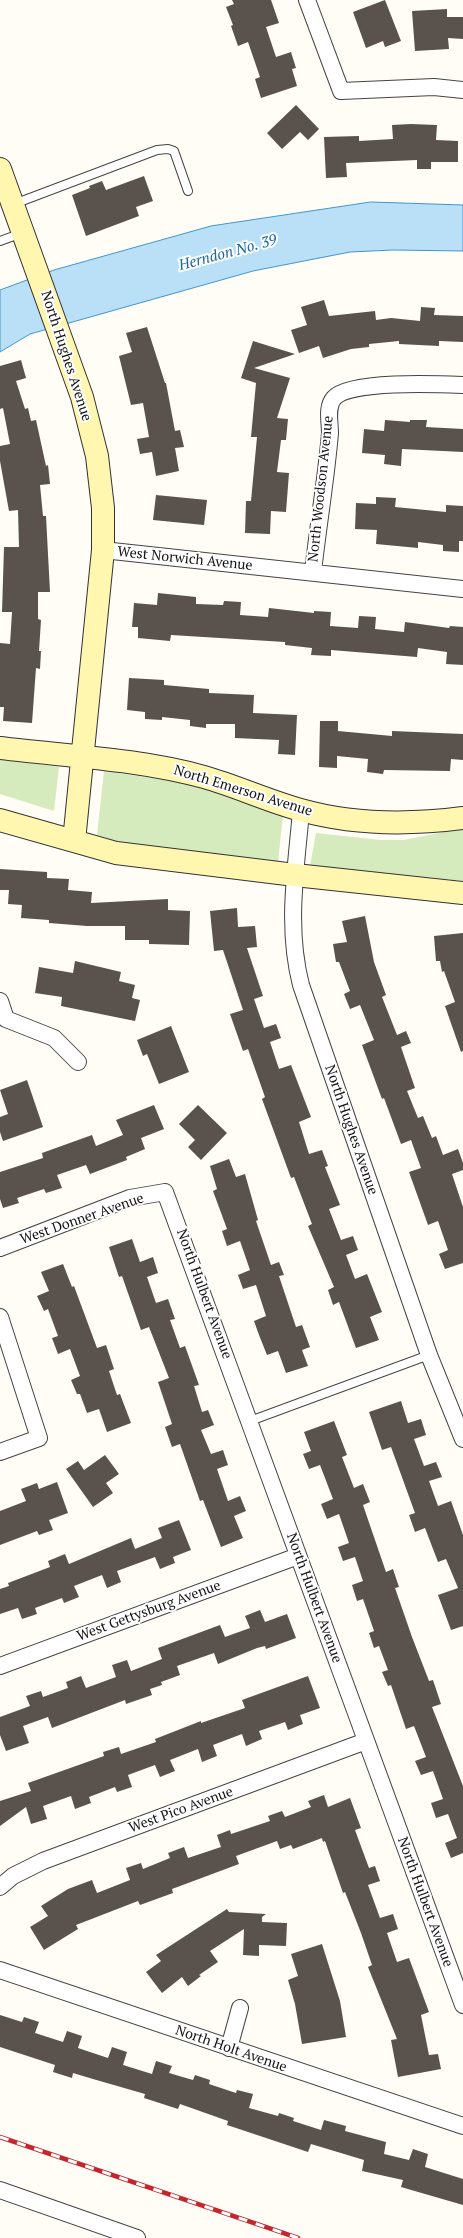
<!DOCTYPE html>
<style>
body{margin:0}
canvas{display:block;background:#fffdf5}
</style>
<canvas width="463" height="2238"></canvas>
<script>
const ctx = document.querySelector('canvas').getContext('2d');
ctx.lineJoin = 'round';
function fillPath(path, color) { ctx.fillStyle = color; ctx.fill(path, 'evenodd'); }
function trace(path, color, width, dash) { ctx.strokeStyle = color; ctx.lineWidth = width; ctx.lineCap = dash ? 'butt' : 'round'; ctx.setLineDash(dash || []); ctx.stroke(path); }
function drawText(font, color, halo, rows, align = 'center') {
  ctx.font = font + ' "PT Serif",serif'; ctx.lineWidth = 4; ctx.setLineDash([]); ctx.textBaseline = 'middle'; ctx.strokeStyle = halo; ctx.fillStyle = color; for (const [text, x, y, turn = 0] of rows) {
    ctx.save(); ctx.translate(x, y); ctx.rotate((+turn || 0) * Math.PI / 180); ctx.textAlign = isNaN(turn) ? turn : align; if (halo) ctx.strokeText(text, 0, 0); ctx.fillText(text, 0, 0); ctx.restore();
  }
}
const green = new Path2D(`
 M0 759 59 767 54 811 0 794Z
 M104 771 192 784 283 815 278 862 130 845 97 835Z
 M463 828V881L310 866 316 833 381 840H404Z`);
const water = new Path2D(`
 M371 202 463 205V251L393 250 350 252 253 271 30 334 0 352V290L54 270 211 226Z`);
const building = new Path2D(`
 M232 0H271L279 23 266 27 276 57 291 52 296 68 292 69 297 86 261 98 255 79 260 77 248 42 238 46 231 26 233 25 226 7 234 4Z
 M385 0 401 41 385 47 383 41 366 48 353 12Z
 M447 9V17H463V39L448 38 449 49 415 51 412 11Z
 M296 105 319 129 308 140 300 132 282 149 267 133Z
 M411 124 437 125 436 140 458 141V162H431V169H417V160L346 163 347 177 326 178 324 137 359 136V141L393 139 392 125Z
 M144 176 153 201 136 207 139 216 86 236 72 195 90 188 89 186 102 181 106 190Z
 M324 300 329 316 375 311 376 320 391 318 420 321 421 307 435 308 434 315 463 316V342L439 341V346L399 344V341L369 344V347L351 349 323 358 319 346 299 353 291 330 307 325 301 307Z
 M147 327 165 383H166L175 431 180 430 184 447 175 448 179 471 156 476 152 452 140 454 137 439 149 437 143 403 131 405 119 356 132 352 126 333Z
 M253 341 295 354 254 368 290 378 277 418 288 419 286 440H281L277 472 289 473 286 512 271 511 270 534 245 533 246 501H251L257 437H251L256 383 241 378Z
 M21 360 26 378 16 381 25 409 28 408 31 421 36 420 46 466 48 465 50 484 40 485 43 516H46L50 592H38V619L41 620 39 651H41L40 669 36 668 32 723 3 721 4 707H0V643L10 644 12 612H2L4 547H19L18 510 9 511 0 461V446L10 444 3 408 0 409V366Z
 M385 420 410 422V420H427L426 427 463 429V452L402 449 401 466 384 464 385 455 362 453 364 429 384 431Z
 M156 495 207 500 204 525 153 520Z
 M376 497 396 498 395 507 446 512V505L463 506V541H459V552L443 551V545L418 542V548L376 544 377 530 355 529 356 503 376 504Z
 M158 593 196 597V604L223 605 224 601 241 602 240 615 268 617 269 608 314 613V611L331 612 330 626 358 628 359 616 376 617 375 629 404 632 405 622 449 628 450 626 463 627V665L446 664 447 652 418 648 417 657 331 650V656L311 655 312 648 285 645V642L171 635 170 641 138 638V627H132L134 603 157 605Z
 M129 678 164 680V685L209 689V693L254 695 253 713 297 715 295 755 278 754 279 740 235 738V724H206V728L190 726V720L162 717V720L145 719V712L127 710Z
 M320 721H338V731L392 736V731L463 734V760L451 759 450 771 384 770 383 774 367 772 368 759 337 756V768L319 767Z
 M0 869 47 872V878L69 879 68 890 92 892 91 903 168 899V910L190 911 189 945 149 944V940H125V926H87L49 923V920L21 918 22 905 8 904 9 890H0Z
 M237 908 238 927 255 926 257 947 247 948 263 996 254 999 264 1028 276 1024 281 1038 270 1042 279 1069 291 1065 311 1117 299 1122 309 1154 322 1150 328 1166 325 1167 340 1205 329 1209 341 1240 353 1236 358 1250 346 1255 355 1279 367 1274 382 1312 370 1317 379 1340 356 1348 339 1302 333 1305 328 1290 334 1287 308 1226 312 1224 294 1177 291 1178 262 1099 265 1097 248 1049 243 1051 230 1014 243 1010 223 950 214 951 210 911Z
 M365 916 374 962 386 995 382 997 397 1035 406 1031 411 1043 401 1047 415 1088 407 1091 418 1118 423 1116 432 1138 436 1136 443 1155 458 1149 463 1163V1170L452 1174 463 1207V1263L445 1269 439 1254 448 1250 438 1221 428 1225 409 1172 421 1168 411 1140 401 1144 384 1098 382 1099 362 1045 374 1040 360 1005 350 1009 344 994 350 991 339 962H336L333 944 347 942 342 921Z
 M463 933V1051L461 1052 445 1006 455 1002 444 971 442 972 440 961H436L434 936Z
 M75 961 121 972 119 981 135 985 132 998 140 1000 135 1021 61 1006 62 997 35 993 39 967 73 973Z
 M171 1026 189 1072 159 1084 147 1054 143 1056 137 1040Z
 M27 1080 43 1127 3 1141 0 1132V1117L8 1114 0 1090Z
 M154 1105 164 1129 141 1138 145 1149 126 1157 127 1160 90 1174 86 1165 57 1175 62 1188 46 1193 44 1189 17 1198 19 1203 3 1208 0 1199V1172L43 1158 42 1153 92 1135 96 1146 123 1135 116 1120Z
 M198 1105 227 1133 201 1160 188 1147 195 1140 179 1124Z
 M229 1159 236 1177 245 1174 258 1220 256 1221 271 1265 279 1262 284 1275 279 1276 296 1327 302 1325 310 1347 302 1350 308 1366 286 1373 278 1351 267 1355 259 1335 254 1321 266 1316 256 1285 243 1289 238 1275 250 1270 240 1241 227 1246 222 1231 227 1229 213 1191 217 1189 210 1166Z
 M132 1239 140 1262 153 1257 158 1273 147 1277 156 1303 168 1299 175 1319 170 1320 180 1348 185 1346 199 1385 194 1386 202 1412 208 1410 214 1425 201 1430 211 1454 223 1450 228 1465 217 1469 228 1501 240 1496 246 1511 234 1516 243 1538 221 1547 203 1500 200 1501 180 1444 172 1447 165 1427 172 1424 158 1382 169 1378 149 1327 141 1330 122 1276 119 1277 109 1247Z
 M63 1264 72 1287 74 1286 97 1348 106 1345 114 1369 109 1371 117 1395 120 1394 131 1423 107 1432 99 1409 87 1413 80 1394H77L71 1380 80 1376 70 1349 58 1354 52 1338 58 1336 48 1309 44 1311 37 1296 49 1291 41 1272Z
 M401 1401 408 1423 421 1419 426 1435 414 1439 424 1466 436 1462 442 1477 429 1481 438 1506 451 1501 463 1535V1626L451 1630 438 1595 458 1588 446 1559 438 1562 425 1528 415 1532 409 1515 415 1513 391 1447 382 1450 369 1412Z
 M334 1421 347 1455 342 1457 354 1488 363 1484 370 1502 363 1505 386 1572 393 1569 399 1587 395 1588 412 1637 429 1681 433 1680 441 1704 432 1707 463 1786V1853L451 1858 445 1843 457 1838 448 1814 436 1818 431 1803 443 1799 433 1771 421 1775 415 1761 426 1757 414 1726 406 1729 391 1685 388 1686 382 1672 388 1670 379 1646 374 1648 369 1633 374 1631 363 1599 357 1601 352 1585 363 1581 355 1557 343 1561 338 1547 349 1543 339 1514 327 1519 321 1504 333 1499 320 1465 309 1469 303 1454 311 1451 304 1432Z
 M105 1455 119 1474 106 1483 113 1493 93 1507 66 1469 78 1461 84 1470Z
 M57 1482 68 1513 49 1520 53 1530 39 1535 37 1531 0 1545V1511L26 1501 21 1489 37 1483 39 1489Z
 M179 1520 191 1550 173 1557 175 1563 160 1569 155 1557 117 1571 121 1582 107 1588 102 1575 74 1586 79 1597 64 1603 62 1598 35 1608 37 1614 22 1619 18 1608 0 1614V1589L9 1586 8 1583 50 1567 48 1561 65 1554 69 1564 131 1538 135 1549 162 1538 158 1528Z
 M260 1610 265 1622 287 1614 296 1638 266 1649 265 1646 257 1648 218 1664 214 1653 177 1666 180 1675 161 1682 162 1685 150 1689 152 1695 126 1704 125 1700 52 1728 48 1717 23 1726 29 1743 6 1751 0 1735V1717L30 1706 26 1696 41 1691 43 1697 68 1688 66 1682 81 1676 86 1688 116 1677 112 1665 127 1660 131 1671 162 1659 158 1648 220 1625 225 1637 250 1628 245 1616Z
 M308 1676 320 1708 300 1715 303 1724 288 1730 285 1722 259 1731 262 1739 246 1746 242 1734 213 1745 217 1756 202 1762 198 1749 170 1760 175 1771 160 1777 155 1765 128 1775 132 1787 117 1792 115 1787 89 1797 91 1803 75 1809 71 1796 43 1806 47 1819 31 1824 26 1807 0 1826V1801L31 1791 28 1783 104 1756 103 1752 119 1747 121 1754 156 1742 155 1739 201 1721V1723L245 1708 242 1700Z
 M324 1795 328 1807 350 1798 361 1828 355 1830 369 1868 375 1866 380 1881 368 1885 380 1918 393 1914 398 1929 387 1933 397 1962 409 1958 429 2012 421 2015 429 2055 438 2054 441 2069 398 2077 391 2040 397 2039 368 1967 372 1965 361 1933 345 1892 343 1893 325 1841 323 1842 322 1838 293 1849 291 1845 280 1849 277 1841 236 1856 239 1864 172 1889 173 1893 140 1905 138 1901 76 1925 78 1929 44 1950 30 1927 48 1916 41 1906 68 1889 92 1880 97 1893 130 1880 126 1868 141 1863 143 1869 170 1858 168 1853 184 1847 188 1858 221 1847 217 1835 230 1830 231 1834 270 1821 268 1816 282 1811 285 1817 311 1807 308 1801Z
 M227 1909 229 1912 266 1914 262 1917V1922L287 1923 286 1946 259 1945V1956L243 1955 244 1929 210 1951 218 1962 199 1975 201 1976 188 1986 182 1977 162 1993 146 1972 161 1961 156 1955Z
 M322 1944 340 2001 346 2037 302 2044 295 2004 288 1980 298 1976 291 1954Z
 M0 2015 22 2022 24 2017 39 2022 35 2033 63 2042 67 2031 82 2036 78 2048 108 2058 112 2047 127 2052 123 2065 152 2074 156 2061 172 2066 169 2073 193 2080 195 2075 210 2080 209 2084 236 2093 237 2090 253 2094 249 2108 278 2116 279 2113 294 2118 293 2121 321 2130 324 2120 346 2126 345 2131 386 2142 384 2154 409 2160 413 2149 428 2154 425 2167 463 2179V2205L401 2187 403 2180 362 2171 364 2160 311 2144 308 2152 227 2125 228 2121 180 2104 178 2109 144 2098 145 2094 93 2079 73 2073 72 2078 53 2072 55 2065 0 2047Z`);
const lane = new Path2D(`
 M14 204 157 150 168 149 174 151 188 191
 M0 241 22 233
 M250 1421 429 1355`);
const street = new Path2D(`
 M307 0 341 91 434 87 463 90
 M103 550 463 589
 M313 572C318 526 326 480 330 433 330 422 326 407 334 398 349 380 439 384 463 385
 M301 811C296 870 286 927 301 985L429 1355 463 1439
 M0 1001 6 1019 54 1038 78 1062
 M0 1248 130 1198 165 1192 463 2005
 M0 1317 39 1438 0 1452
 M0 1666 298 1556
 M0 1887 13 1876 43 1861 366 1741
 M0 1970 463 2126
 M229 2048 240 2008
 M0 2190 137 2238`);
const secondary = new Path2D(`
 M0 169 82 397 97 456 103 508V550L74 841
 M0 748C66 756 140 759 204 777 236 786 268 801 301 810 354 825 409 825 463 818
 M0 820 116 853 295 875 463 893`);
const rail = new Path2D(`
 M0 2137 298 2238`);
const streetNames = [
 ["North Hughes Avenue",66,356,72],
 ["North Woodson Avenue",321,489,-84],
 ["West Norwich Avenue",185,559,6],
 ["North Emerson Avenue",243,791,17],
 ["North Hughes Avenue",351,1130,71],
 ["West Donner Avenue",82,1219,-19],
 ["North Hulbert Avenue",204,1294,70],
 ["North Hulbert Avenue",314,1598,70],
 ["West Gettysburg Avenue",149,1611,-20],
 ["West Pico Avenue",181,1810,-20],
 ["North Hulbert Avenue",425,1902,70],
 ["North Holt Avenue",231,2049,19]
];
const waterNames = [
 ["Herndon No. 39",228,253,-15]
];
fillPath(green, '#d5ebbd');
fillPath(water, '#b9e0f7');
trace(water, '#3f96cf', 1);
fillPath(building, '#5a524d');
trace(lane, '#444', 10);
trace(street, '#444', 18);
trace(secondary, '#333', 24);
trace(lane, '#fff', 8);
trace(street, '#fff', 16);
trace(secondary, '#fff6b0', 22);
trace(rail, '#c4262e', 4.5);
trace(rail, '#fff', 3, [9]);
drawText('14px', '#111', '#fff', streetNames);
drawText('italic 15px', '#1768a6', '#fff', waterNames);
</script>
